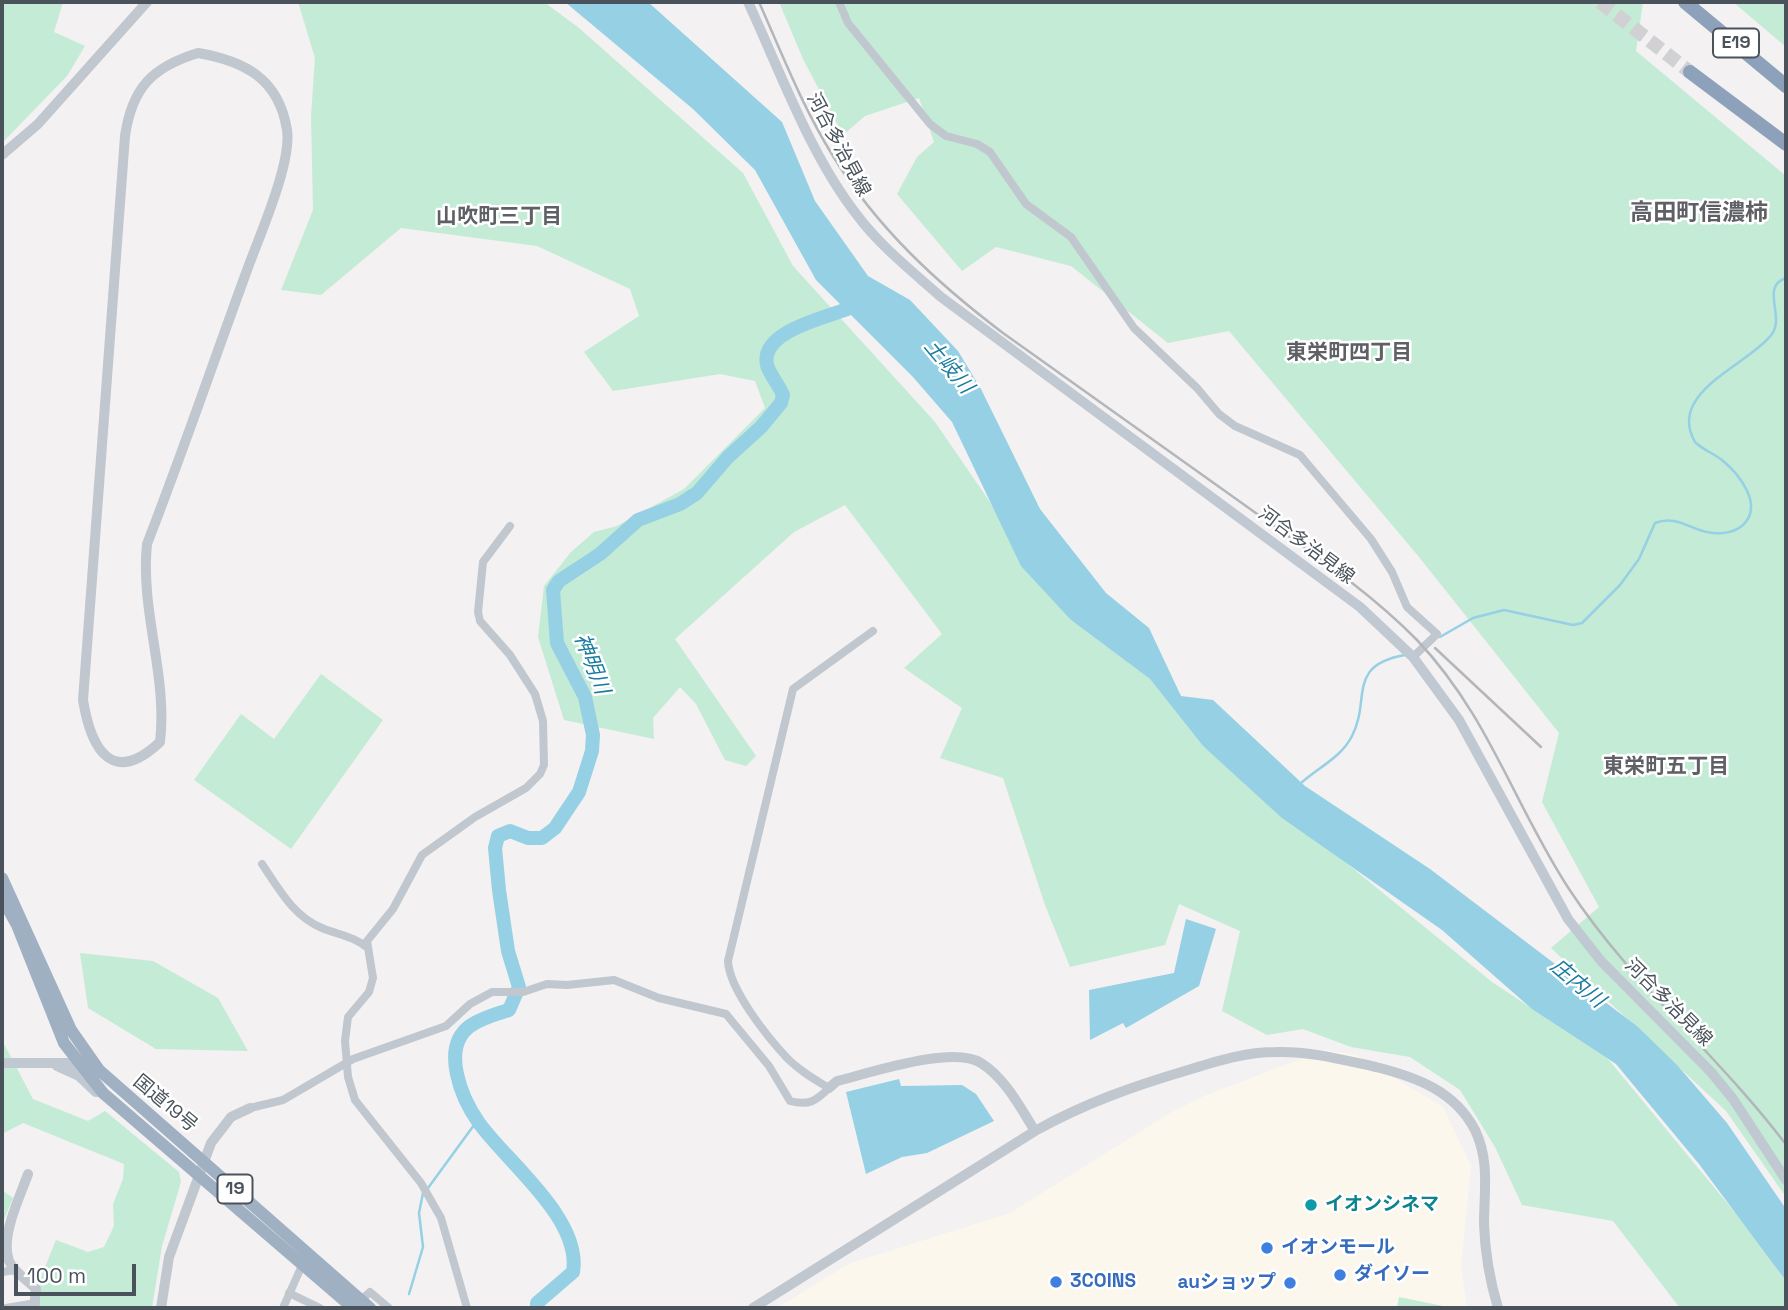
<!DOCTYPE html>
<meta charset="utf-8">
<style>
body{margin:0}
#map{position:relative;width:1788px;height:1310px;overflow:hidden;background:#f3f1f1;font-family:"Space Grotesk",sans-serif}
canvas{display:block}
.frame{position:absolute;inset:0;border:4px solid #4a535c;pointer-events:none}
.scale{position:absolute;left:14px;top:1264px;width:122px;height:32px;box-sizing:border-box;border:4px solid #4a535c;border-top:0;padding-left:9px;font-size:21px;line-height:24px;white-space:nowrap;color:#4a535c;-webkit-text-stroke:5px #fff;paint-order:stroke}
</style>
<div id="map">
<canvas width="1788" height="1310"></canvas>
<div class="frame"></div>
<div class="scale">100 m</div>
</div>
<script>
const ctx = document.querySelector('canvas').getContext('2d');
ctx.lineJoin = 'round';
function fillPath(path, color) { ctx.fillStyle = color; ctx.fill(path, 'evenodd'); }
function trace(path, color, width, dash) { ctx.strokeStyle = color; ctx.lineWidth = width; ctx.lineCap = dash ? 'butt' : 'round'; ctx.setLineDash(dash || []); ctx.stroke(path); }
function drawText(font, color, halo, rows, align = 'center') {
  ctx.font = font + ' "Space Grotesk","Noto Sans JP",sans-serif'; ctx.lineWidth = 5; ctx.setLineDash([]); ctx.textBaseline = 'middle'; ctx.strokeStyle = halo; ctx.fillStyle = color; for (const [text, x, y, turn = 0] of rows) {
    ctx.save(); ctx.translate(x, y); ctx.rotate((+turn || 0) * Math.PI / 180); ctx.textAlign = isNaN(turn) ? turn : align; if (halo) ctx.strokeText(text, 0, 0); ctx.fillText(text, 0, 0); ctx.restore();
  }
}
const commercial = new Path2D(`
 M1324 1050 1357 1055 1443 1107 1471 1166 1461 1267 1467 1308H777L848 1264 1010 1213 1170 1113 1204 1096Z`);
const green = new Path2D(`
 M2 2H63L54 32 85 46 67 76 2 143Z
 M298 2H544L579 28 743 173 793 266 935 422 1071 620 1150 679 1203 746 1492 982 1608 1059 1756 1238 1786 1282V1308H1680L1613 1221 1522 1205 1495 1147 1460 1090 1410 1057 1351 1047 1303 1029 1267 1035 1222 1011 1240 931 1179 904 1165 945 1070 967 1045 905 1003 778 940 758 962 708 904 668 942 634 845 505 794 532 675 639 756 756 746 766 725 760 696 704 680 687 653 718 654 739 564 720 538 637 544 586 571 552 594 532 617 526 684 489 765 408 755 381 720 374 613 391 584 352 639 316 630 289 537 246 401 228 321 295 281 290 313 210 311 116 315 58Z
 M779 2H1643L1636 51 1786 176V1197L1726 1111 1551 948 1599 907 1542 802 1559 733 1419 557 1229 331 1168 343 1071 266 996 247 962 271 897 194 917 157 934 142 919 98 865 116 843 135 803 59Z
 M1733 2H1786V47Z
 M321 674 383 720 291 849 194 780 241 714 274 739Z
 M80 953 153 961 218 998 248 1051 156 1049 88 1008Z
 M2 1040 33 1099 88 1121 105 1111 179 1172 181 1182 162 1246 152 1308H34L36 1289 56 1240 88 1252 104 1247 114 1226 113 1204 123 1179 124 1164 23 1123 2 1134Z
 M2 1190 13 1198 2 1224Z
 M1399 1297 1448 1307V1308H1397Z`);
const water = new Path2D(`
 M565 2H648L782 122 815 201 868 276 910 300 958 351 981 389 1040 509 1106 593 1149 628 1181 696 1213 700 1305 786 1430 869 1638 1027 1678 1066 1727 1123 1786 1209V1281L1699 1164 1616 1064 1532 1009 1442 930 1282 818 1203 746 1150 679 1071 620 1021 566 952 422 913 377 816 280 755 170 693 109Z
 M1186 919 1216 929 1199 986 1126 1028 1123 1023 1090 1040 1089 990 1174 973Z
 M899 1079 901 1086 962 1085 976 1094 994 1121 927 1153 902 1157 866 1174 846 1092Z`);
const stream = new Path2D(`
 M1440 637 1473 618 1504 610 1573 625 1582 623 1620 585 1639 559 1655 523C1676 515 1688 528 1707 532 1719 535 1734 533 1743 525 1764 505 1739 474 1722 460 1713 453 1703 450 1695 442 1666 392 1749 365 1772 334 1785 315 1760 287 1786 278
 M1300 784C1317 768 1341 758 1352 736 1371 700 1346 665 1405 655
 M428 1188 477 1121
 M409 1294 423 1247 419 1213 423 1193`);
const river = new Path2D(`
 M537 1308V1303L573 1272C582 1219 507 1162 479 1123 462 1099 440 1048 470 1026 481 1018 496 1014 509 1010L519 987 508 951 499 890 495 848 498 836 510 831 528 838H542L555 828 579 792 592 751 593 735 585 697 557 643 553 590 559 581 600 554 638 520 680 504 697 493 728 457 761 427 781 403 783 395C779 385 770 375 767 365 759 328 838 316 859 304`);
const motorwayTunnel = new Path2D(`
 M1600 2 1690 72`);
const minor = new Path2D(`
 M839 2 848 23 930 124 946 136 977 144 990 152 1026 204 1071 237 1134 328 1197 388 1219 414 1235 426 1300 455 1371 539 1392 572 1407 607 1437 634 1413 657
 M262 864C279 889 293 916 322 928 339 935 353 936 368 948
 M250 1108 283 1100 353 1059 446 1026 470 1004 492 992H523L547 984 567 985 614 980 659 998 726 1014 769 1066 790 1101C809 1106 816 1101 829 1088 814 1079 800 1071 788 1059 768 1038 729 989 728 961L793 689 873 631
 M2 1272 15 1270
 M289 1293 320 1308
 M361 1300 370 1292 389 1308
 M6 1308 36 1303
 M283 1308 303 1263
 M467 1308 441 1218 421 1183 355 1100 348 1077 345 1041 348 1017 369 992 373 978 367 941 393 909 422 855 475 817 526 788 540 774 544 765 543 721 535 694 510 655 480 621 478 612 483 562 510 526`);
const tertiary = new Path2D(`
 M198 53C245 61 279 79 287 130 292 164 258 239 246 273 213 363 182 454 147 544 140 611 168 676 160 742 112 787 91 749 83 700L125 136C132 88 152 67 198 53Z
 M2 155 38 124 147 2
 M829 1088 837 1081C870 1073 952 1045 981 1063 1005 1078 1020 1107 1035 1131 1085 1103 1134 1086 1188 1070 1217 1061 1245 1052 1276 1052 1310 1051 1343 1060 1376 1067 1416 1077 1455 1091 1475 1130 1490 1161 1484 1192 1484 1224 1485 1253 1490 1281 1498 1308
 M28 1174C20 1197 0 1236 9 1261 14 1272 27 1280 36 1289L34 1308
 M161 1308 169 1257 211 1143 231 1117 250 1108
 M753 1308 1035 1131`);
const secondary = new Path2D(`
 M748 2C780 71 810 155 857 215 880 246 912 271 941 297L1360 607 1413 657 1459 720 1568 919 1601 961 1711 1072 1733 1099 1786 1180
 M2 1063H68L86 1068
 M57 1066 79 1076 96 1092`);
const trunk = new Path2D(`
 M2 878 71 1030 99 1070 370 1308
 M2 898 17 925 64 1043 103 1093 353 1308`);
const motorway = new Path2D(`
 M1685 2 1786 86
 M1690 72 1786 144`);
const rail = new Path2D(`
 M759 2C782 54 803 108 833 156 877 228 937 283 1003 333 1084 390 1165 448 1246 506 1304 548 1366 588 1417 640 1489 716 1514 805 1569 889 1630 982 1717 1054 1784 1142
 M1435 648 1541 747`);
const markers = [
 [1311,1205,7,"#0f9aa8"],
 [1267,1248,7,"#3f7fe0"],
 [1340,1275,7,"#3f7fe0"],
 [1056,1282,7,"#3f7fe0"],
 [1290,1283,7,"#3f7fe0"]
];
const shields = [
 [1736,43,46],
 [235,1189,35]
];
const shieldNames = [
 ["E19",1736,43],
 ["19",235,1189]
];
const streetNames = [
 ["河合多治見線",838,145,62],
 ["河合多治見線",1306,546,37],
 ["河合多治見線",1668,1003,45],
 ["国道19号",165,1104,40]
];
const cultureNames = [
 ["イオンシネマ",1325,1205]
];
const shopNames = [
 ["イオンモール",1281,1248],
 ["ダイソー",1354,1275],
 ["3COINS",1070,1282],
 ["auショップ",1276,1283,"right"]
];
const neighbourhoodNames = [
 ["山吹町三丁目",499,217],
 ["東栄町四丁目",1349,353],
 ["東栄町五丁目",1666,767]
];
const waterNames = [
 ["土岐川",948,367,50],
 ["神明川",591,664,69],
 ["庄内川",1577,984,40]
];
const quarterNames = [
 ["高田町信濃柿",1699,214]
];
fillPath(commercial, '#fbf7ed');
fillPath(green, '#c4ebd5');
fillPath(water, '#95d0e4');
trace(stream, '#95d0e4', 2.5);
trace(river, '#95d0e4', 14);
trace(motorwayTunnel, '#d1d1d3', 14, [14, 7]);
trace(minor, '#c0c7ce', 8);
trace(tertiary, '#c0c7ce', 10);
trace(secondary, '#c0c8d2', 10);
trace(trunk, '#a0b0c3', 12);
trace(motorway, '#8da1ba', 14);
trace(rail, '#b3b6ba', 2.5);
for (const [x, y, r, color] of markers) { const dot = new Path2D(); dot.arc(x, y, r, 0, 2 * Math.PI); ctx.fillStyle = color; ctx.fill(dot); trace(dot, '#fff', 2.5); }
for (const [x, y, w] of shields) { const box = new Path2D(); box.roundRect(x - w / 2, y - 14.5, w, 29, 5); ctx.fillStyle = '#fff'; ctx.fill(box); trace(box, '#4a535c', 2); }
drawText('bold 18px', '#4a535c', null, shieldNames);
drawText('19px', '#4a535c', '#fff', streetNames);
drawText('bold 19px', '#0d838f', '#fff', cultureNames, 'left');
drawText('bold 19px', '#366cbe', '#fff', shopNames, 'left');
drawText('bold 21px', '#5e6065', '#fff', neighbourhoodNames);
drawText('italic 21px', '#1b7c9f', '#fff', waterNames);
drawText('bold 23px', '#5e6065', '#fff', quarterNames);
</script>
